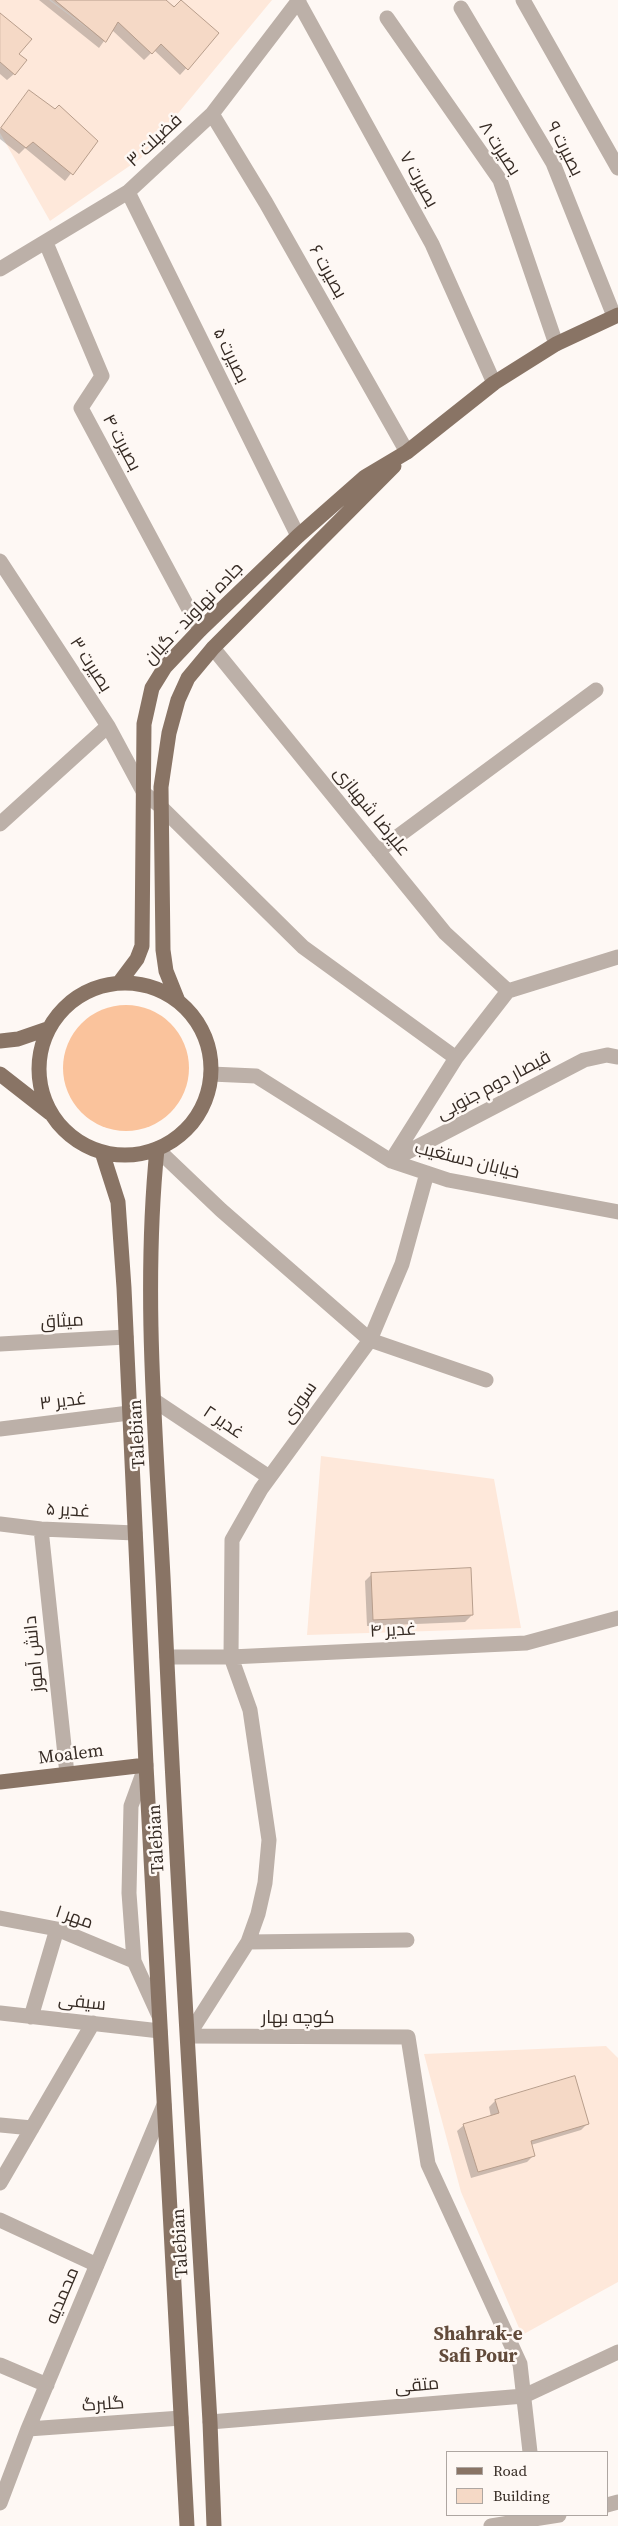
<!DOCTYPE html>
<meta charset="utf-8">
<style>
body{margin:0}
#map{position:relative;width:618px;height:2526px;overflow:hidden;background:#fef8f4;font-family:"Source Serif 4",serif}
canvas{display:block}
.legend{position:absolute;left:446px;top:2451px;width:162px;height:65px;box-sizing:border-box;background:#fef8f4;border:1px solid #aea6a1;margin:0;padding:6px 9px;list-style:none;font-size:15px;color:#362b24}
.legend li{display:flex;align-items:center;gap:10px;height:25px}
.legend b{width:25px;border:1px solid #aea6a1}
</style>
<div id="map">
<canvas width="618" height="2526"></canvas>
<ul class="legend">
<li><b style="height:6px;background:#897465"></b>Road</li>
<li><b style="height:14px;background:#f5d9c6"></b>Building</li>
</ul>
</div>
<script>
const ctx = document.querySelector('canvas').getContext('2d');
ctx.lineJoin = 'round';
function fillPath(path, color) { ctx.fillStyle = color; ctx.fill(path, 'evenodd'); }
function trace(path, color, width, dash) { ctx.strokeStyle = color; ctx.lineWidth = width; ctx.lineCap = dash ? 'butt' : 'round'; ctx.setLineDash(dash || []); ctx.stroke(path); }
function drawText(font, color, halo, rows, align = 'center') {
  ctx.font = font + ' "Source Serif 4",Cairo,serif'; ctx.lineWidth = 5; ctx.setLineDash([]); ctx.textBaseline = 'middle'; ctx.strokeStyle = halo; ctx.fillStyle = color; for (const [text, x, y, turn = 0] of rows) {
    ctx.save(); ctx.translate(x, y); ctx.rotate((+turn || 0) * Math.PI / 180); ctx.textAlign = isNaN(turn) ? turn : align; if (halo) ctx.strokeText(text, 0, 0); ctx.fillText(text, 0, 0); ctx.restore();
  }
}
const built = new Path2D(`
 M0 0H49L95 34 51 0H272L141 158 50 221 0 133Z
 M321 1456 494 1479 521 1628 307 1635Z
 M606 2046 618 2058V2282L522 2335 461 2192 424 2054Z`);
const green = new Path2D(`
 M63 1068a63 63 0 1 1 126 0a63 63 0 1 1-126 0Z`);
const shadow = new Path2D(`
 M39 0H164L218 33 180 75 154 50 144 60 112 30 99 48Z
 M0 14 17 54 14 74 7 80 0 74Z
 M29 92 96 141 65 181 25 148 19 154 0 139V129Z
 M372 1574 472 1615 465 1622 367 1626 365 1581Z
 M495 2101 587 2124 581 2130 531 2145 534 2155 527 2162 471 2178 457 2131 464 2125 491 2117 489 2107Z`);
const building = new Path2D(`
 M55 0H166L174 7 181 0 219 33 188 70 161 44 152 54 118 22 106 42Z
 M0 13 32 39 19 54 27 60 15 75 0 62Z
 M29 90 55 109 59 105 98 141 73 175 33 142 26 148 1 128Z
 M471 1568 473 1615 373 1620 371 1573Z
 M575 2076 589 2124 531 2141 535 2156 478 2172 463 2124 499 2113 495 2100Z`);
const minor = new Path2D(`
 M523 0 618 168
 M298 1 432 244 494 383
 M461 8 553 163 614 316
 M387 18 500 180 556 344
 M212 114 266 203 407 452
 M128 192 298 536
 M46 243 102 376 81 408 200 630
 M0 269 128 192 212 114 299 0
 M0 561 108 726 144 793 160 806 303 947 456 1058
 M213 648 445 933 508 991
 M0 824 108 726
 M378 851 596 690
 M211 1074 256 1076 391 1161 448 1180 618 1212
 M157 1149 221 1210 370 1340 486 1380
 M392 1160 584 1060 607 1055 618 1057
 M391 1161 456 1058 508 991 618 957
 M0 1344 126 1337
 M155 1401 269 1477
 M0 1429 129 1413
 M0 1524 41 1529 135 1533
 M41 1529 67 1774
 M167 1657H231L526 1643 618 1618
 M146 1765 131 1806 129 1893 134 1961 159 2016
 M0 1918 57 1929 134 1961
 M248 1942 407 1940
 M0 2013 160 2031
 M31 2017 57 1929
 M188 2036 248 1942 258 1914 265 1883 269 1840 250 1710 231 1657 232 1540 261 1489 370 1340 402 1264 427 1173
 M188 2036 408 2037 428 2164 520 2364 530 2452
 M0 2125 32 2128
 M0 2183 93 2023
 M0 2220 97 2265
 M0 2365 47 2385
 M210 2422 524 2396 618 2352
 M28 2429 181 2418
 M0 2503 28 2429 164 2105
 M607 2505 618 2502
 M491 2526 559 2515`);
const major = new Path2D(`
 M119 983 137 959 142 946 144 724 152 688 165 667 200 630 298 536 365 477 407 452 494 383 556 344 618 315
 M39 1069a86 86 0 1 1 172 0a86 86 0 1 1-172 0Z
 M178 1001 166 971 163 950 161 787 169 733 178 700 188 678 213 648 394 466
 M0 1041 18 1039 47 1029
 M0 1074 50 1113
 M157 1149C142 1298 157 1448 164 1597 176 1872 194 2147 210 2422L214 2526
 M102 1152 118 1202 124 1288 146 1765 187 2526
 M0 1782 146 1765`);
const streetNames = [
 ["فضیلت ۳",155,141,-43],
 ["بصیرت ۸",499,149,57],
 ["بصیرت ۹",564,149,63],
 ["بصیرت ۷",418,180,61],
 ["بصیرت ۶",327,272,61],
 ["بصیرت ۵",230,356,64],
 ["بصیرت ۴",121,443,62],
 ["جاده نهاوند - گیان",194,614,-46],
 ["بصیرت ۳",90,665,57],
 ["علیرضا شهبازی",371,812,51],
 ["قیصار دوم جنوبی",494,1086,-28],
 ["خیابان دستغیب",467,1161,14],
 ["میثاق",62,1322,-3],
 ["غدیر ۳",63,1402,-7],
 ["سوری",300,1403,-54],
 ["غدیر ۲",223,1423,34],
 ["Talebian",138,1434,-93],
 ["غدیر ۵",68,1511,3],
 ["غدیر ۴",393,1631,-3],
 ["دانش آموز",35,1654,-96],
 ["Moalem",71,1755,-7],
 ["Talebian",157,1839,-93],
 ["مهر ۱",74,1918,19],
 ["سیفی",82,2003,6],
 ["کوچه بهار",298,2018],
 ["Talebian",181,2243,-93],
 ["محمدیه",63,2296,-67],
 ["متقی",417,2386,-5],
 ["گلبرگ",103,2405,-4]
];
const neighbourhoodNames = [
 ["Shahrak-e",478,2335],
 ["Safi Pour",478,2357]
];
fillPath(built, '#fee8da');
fillPath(green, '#fac39c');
fillPath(shadow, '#0003');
fillPath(building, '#f5d9c6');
trace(building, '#b89e8c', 1);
trace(minor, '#bcb0a8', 15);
trace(major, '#897465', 15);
drawText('18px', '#362b24', '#fef8f4', streetNames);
drawText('bold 19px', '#624b3b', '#fef8f4', neighbourhoodNames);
</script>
